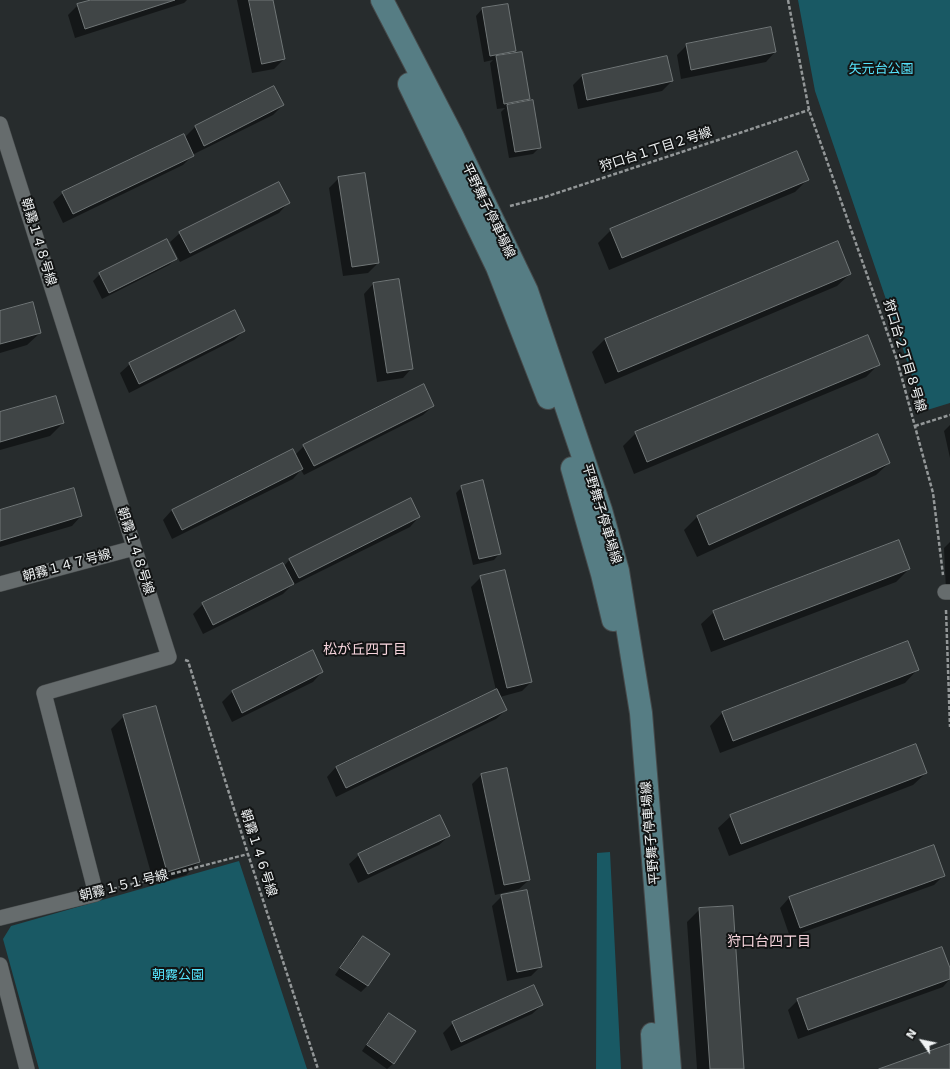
<!DOCTYPE html>
<meta charset="utf-8">
<style>
body{margin:0}
#map{position:relative;width:950px;height:1069px;overflow:hidden;background:#272c2d;font-family:"DejaVu Sans",sans-serif}
canvas{display:block}
.north{position:absolute;left:902px;top:1021px;width:40px;height:40px;-webkit-text-stroke:3px #121414;paint-order:stroke;rotate:303deg;font-size:11px;font-weight:700;line-height:16px;text-align:center;color:#f1f4f5}
.north::after{content:'';display:block;margin:auto;width:14px;height:18px;background:#f1f4f5;clip-path:polygon(50% 0,100% 100%,50% 72%,0 100%)}
</style>
<div id="map">
<canvas width="950" height="1069"></canvas>
<div class="north">N</div>
</div>
<script>
const ctx = document.querySelector('canvas').getContext('2d');
ctx.lineJoin = 'round';
function fillPath(path, color) { ctx.fillStyle = color; ctx.fill(path, 'evenodd'); }
function trace(path, color, width, dash) { ctx.strokeStyle = color; ctx.lineWidth = width; ctx.lineCap = dash ? 'butt' : 'round'; ctx.setLineDash(dash || []); ctx.stroke(path); }
function drawText(font, color, halo, rows, align = 'center') {
  ctx.font = font + ' "DejaVu Sans","Noto Sans JP",sans-serif'; ctx.lineWidth = 4; ctx.setLineDash([]); ctx.textBaseline = 'middle'; ctx.strokeStyle = halo; ctx.fillStyle = color; for (const [text, x, y, turn = 0] of rows) {
    ctx.save(); ctx.translate(x, y); ctx.rotate((+turn || 0) * Math.PI / 180); ctx.textAlign = isNaN(turn) ? turn : align; if (halo) ctx.strokeText(text, 0, 0); ctx.fillText(text, 0, 0); ctx.restore();
  }
}
const green = new Path2D(`
 M798 0H950V403L924 411 815 91Z
 M610 852 621 1069H596L597 853Z
 M239 861 307 1069H39L3 939 11 926Z`);
const shadow = new Path2D(`
 M94 0H187L184 3 75 38 68 15 78 5Z
 M237 0H272L284 59 274 69 252 73Z
 M507 5 515 51 512 54 529 99 525 103 540 147 533 154 509 158 501 112 505 108 497 109 490 63 493 60 484 62 476 16 482 9Z
 M687 45 775 52 766 62 681 79 677 55Z
 M582 76 672 81 662 91 578 109 573 85Z
 M274 87 283 105 273 115 194 154 183 165 63 223 53 202 63 193 184 138 195 127Z
 M339 178 378 263 368 273 343 276 329 188Z
 M808 179 795 192 609 270 598 243 611 230Z
 M288 203 279 213 180 262 170 242 180 233Z
 M837 242 850 274 837 286 605 384 592 352 605 339Z
 M176 259 169 265 102 299 93 281 100 274Z
 M373 284 412 368 403 378 377 382 364 294Z
 M0 312 40 333 27 345 0 353Z
 M244 331 234 340 129 393 120 373 130 364Z
 M879 364 866 377 634 474 623 446 636 433Z
 M433 406 423 415 304 475 301 470 293 479 172 539 163 520 172 510 295 455 304 446Z
 M0 413 63 423 50 436 0 450Z
 M950 425V458L944 431Z
 M877 436 889 463 876 475 697 557 684 530 697 517Z
 M462 487 500 553 494 560 473 565 456 493Z
 M0 511 81 516 72 526 0 547Z
 M419 517 410 527 291 586 283 594 203 634 193 614 203 604 284 566 290 559Z
 M950 542V590H946L944 548Z
 M909 569 896 582 711 652 701 624 714 612Z
 M481 577 531 682 522 691 500 697 506 710 496 719 336 797 327 777 336 767 496 690 471 587Z
 M907 642 917 670 905 683 720 753 710 726 722 713Z
 M312 652 322 672 313 682 232 722 222 702 232 692Z
 M124 716 199 862 186 875 154 884 111 729Z
 M926 773 913 785 729 856 718 828 731 816Z
 M482 774 529 880 519 889 495 895 472 784Z
 M449 836 439 845 358 883 349 864 359 855Z
 M933 846 944 875 934 885 790 937 780 908 789 898Z
 M502 896 541 966 531 976 507 981 492 906Z
 M700 909 743 1069H697L687 922Z
 M363 937 388 955 367 986 361 992 335 975 356 943Z
 M950 971V979L943 987 798 1039 788 1010 798 1000Z
 M542 1005 532 1014 451 1051 443 1033 453 1023Z
 M389 1014 394 1063 387 1069 362 1051 383 1020Z`);
const building = new Path2D(`
 M91 0H175L85 29 77 4Z
 M249 0H273L285 59 262 64Z
 M508 4 516 51 490 56 482 8Z
 M771 27 776 52 691 70 686 44Z
 M522 52 530 99 504 104 496 56Z
 M667 56 673 81 587 100 582 75Z
 M274 86 284 105 204 146 195 126Z
 M533 100 541 148 515 152 507 105Z
 M184 134 194 156 73 214 62 192Z
 M797 151 809 180 622 258 610 229Z
 M365 173 379 263 352 267 338 177Z
 M279 182 290 203 190 253 179 232Z
 M167 239 177 259 109 293 99 273Z
 M838 241 851 274 618 372 605 339Z
 M399 279 413 369 387 373 373 283Z
 M33 302 41 333 0 344V311Z
 M235 310 245 331 139 384 129 363Z
 M868 335 880 365 647 462 635 432Z
 M424 384 434 406 314 466 303 445Z
 M56 396 64 423 0 442V412Z
 M878 434 890 463 709 545 697 516Z
 M293 449 303 469 182 530 172 510Z
 M483 480 501 554 479 559 461 486Z
 M74 488 82 516 0 541V510Z
 M411 498 420 517 299 578 289 559Z
 M899 540 910 569 724 640 713 611Z
 M283 563 294 584 213 625 202 603Z
 M505 570 532 682 507 688 480 576Z
 M908 641 919 670 733 741 722 712Z
 M313 650 323 672 242 713 232 691Z
 M497 689 507 710 346 788 336 767Z
 M156 706 200 862 167 872 123 715Z
 M916 744 927 773 741 844 730 815Z
 M507 768 530 880 504 885 481 774Z
 M440 815 450 836 368 874 358 854Z
 M934 845 945 876 800 928 789 897Z
 M527 890 542 967 517 972 501 895Z
 M733 906 744 1069H710L699 908Z
 M363 936 390 954 368 986 340 968Z
 M942 947 950 968V979L808 1030 797 999Z
 M534 985 543 1005 461 1042 452 1022Z
 M389 1013 416 1031 394 1064 367 1045Z
 M950 1044V1069H879Z`);
const path = new Path2D(`
 M788 0 809 110 897 360 933 493 943 575
 M510 206 545 197 809 110
 M915 426 950 415
 M946 610 950 727
 M185 660 188 661 248 854 318 1069
 M113 889 248 854`);
const street = new Path2D(`
 M0 124 169 657 44 693 96 894 0 918
 M0 584 134 548
 M945 592H950
 M0 965 27 1069`);
const secondary = new Path2D(`
 M382 0 452 135 527 291 601 510 618 571 641 713 670 1069
 M409 84 497 267 548 398
 M572 468 602 574 613 620
 M652 1034 654 1069`);
const parkNames = [
 ["矢元台公園",881,70],
 ["朝霧公園",178,976]
];
const streetNames = [
 ["狩口台１丁目２号線",656,150,-18],
 ["平野舞子停車場線",488,211,64],
 ["朝霧１４８号線",38,242,73],
 ["狩口台２丁目８号線",904,356,73],
 ["平野舞子停車場線",601,514,73],
 ["朝霧１４８号線",135,551,72],
 ["朝霧１４７号線",67,566,-15],
 ["平野舞子停車場線",651,833,-95],
 ["朝霧１４６号線",258,853,72],
 ["朝霧１５１号線",124,886,-14]
];
const neighbourhoodNames = [
 ["松が丘四丁目",365,650],
 ["狩口台四丁目",769,942]
];
fillPath(green, '#195964');
fillPath(shadow, '#0007');
fillPath(building, '#404546');
trace(building, '#707677', 1);
trace(street, '#464a4b', 16);
trace(secondary, '#464a4b', 24);
trace(path, '#939798', 2.5, [4, 2]);
trace(street, '#666c6d', 15);
trace(secondary, '#567d84', 22);
drawText('13px', '#56e3fc', '#121414', parkNames);
drawText('13px', '#f1f4f5', '#121414', streetNames);
drawText('14px', '#f7d5dd', '#121414', neighbourhoodNames);
</script>
